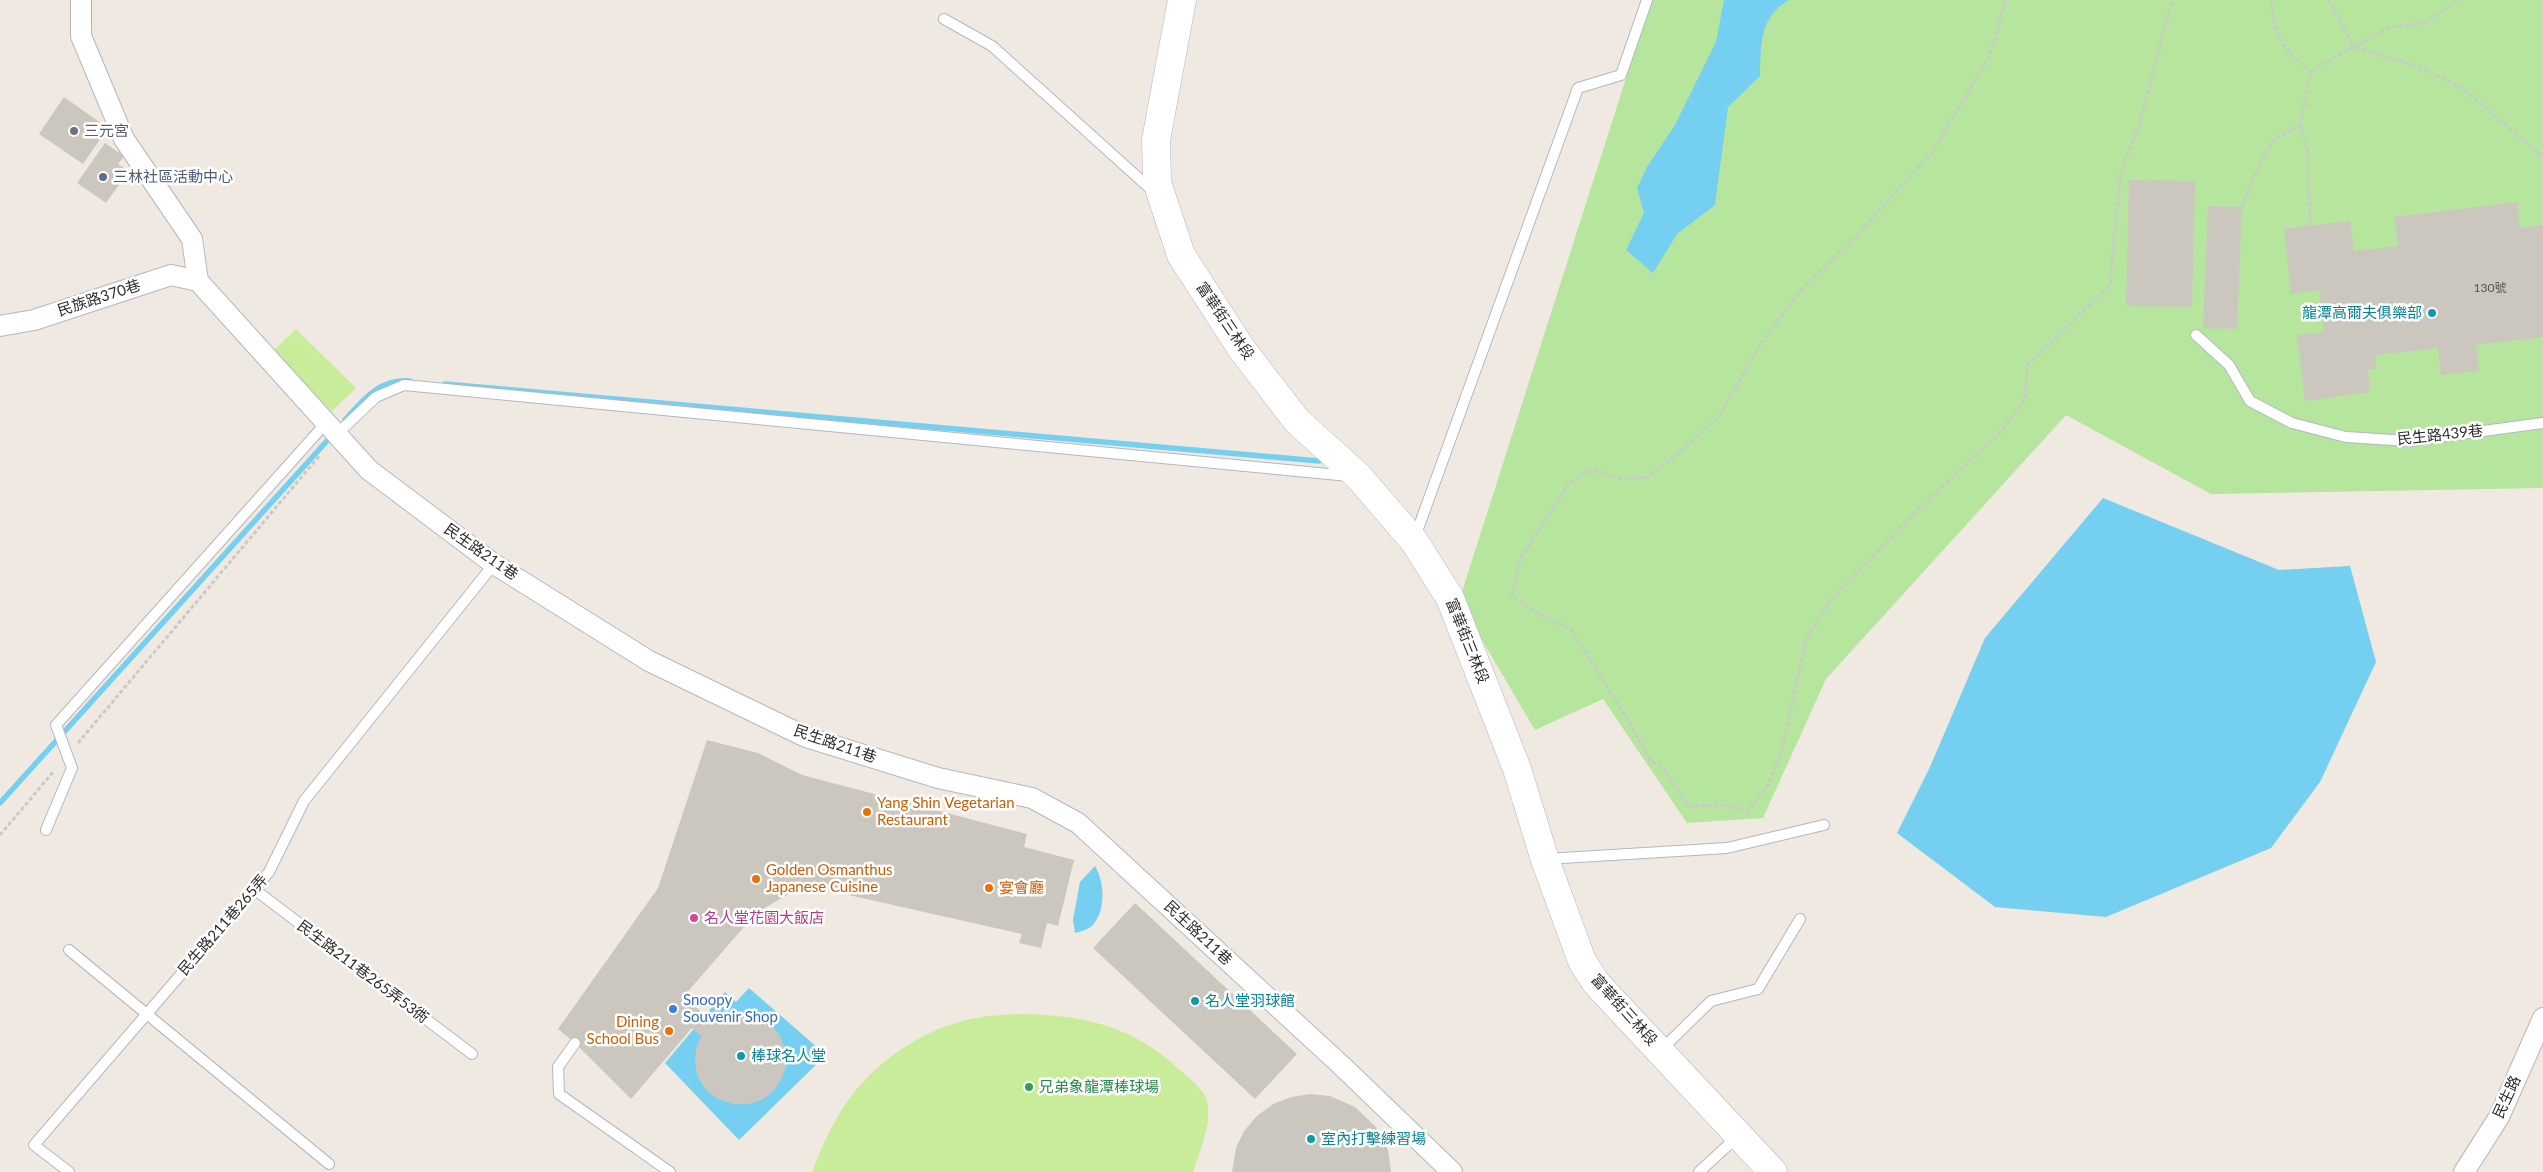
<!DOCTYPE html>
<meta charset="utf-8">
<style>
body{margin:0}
canvas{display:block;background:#efe9e1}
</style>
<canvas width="2543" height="1172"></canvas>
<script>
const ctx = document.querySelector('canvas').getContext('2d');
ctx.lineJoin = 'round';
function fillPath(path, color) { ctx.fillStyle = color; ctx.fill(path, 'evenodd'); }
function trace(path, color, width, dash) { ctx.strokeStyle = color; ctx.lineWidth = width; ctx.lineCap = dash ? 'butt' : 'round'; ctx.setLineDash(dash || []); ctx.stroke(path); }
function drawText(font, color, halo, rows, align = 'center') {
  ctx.font = font + ' Lato,"Noto Sans TC",sans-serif'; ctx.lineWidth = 5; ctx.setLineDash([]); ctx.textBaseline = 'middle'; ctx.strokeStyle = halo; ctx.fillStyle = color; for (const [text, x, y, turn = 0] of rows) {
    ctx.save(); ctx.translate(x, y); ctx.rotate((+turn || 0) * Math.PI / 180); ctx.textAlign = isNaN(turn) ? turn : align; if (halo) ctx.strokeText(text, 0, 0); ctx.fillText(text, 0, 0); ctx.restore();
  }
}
const green = new Path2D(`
 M1651 0H2543V488L2211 494 2066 415 1826 679 1763 818 1687 823 1603 699 1535 730 1459 601Z`);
const pitch = new Path2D(`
 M296 329 356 388 332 411 272 352Z
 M1019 1014C1083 1015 1132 1025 1180 1070 1188 1077 1202 1088 1206 1098 1214 1120 1200 1150 1193 1172H812C822 1145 835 1117 853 1094 878 1061 922 1031 963 1021 981 1016 1000 1015 1019 1014Z`);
const water = new Path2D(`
 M1724 0H1789C1759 16 1761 46 1760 76L1728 107 1715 205 1677 234 1653 273 1626 250 1644 213 1637 188 1647 167 1675 125 1716 42Z
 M2103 498 2279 570 2350 566 2376 662 2320 782 2271 848 2106 917 1995 907 1897 833 1930 767 1985 638Z
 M1095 866C1104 881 1106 907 1095 922 1091 929 1082 931 1075 933L1073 920 1080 882Z
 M749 988 826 1055 739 1140 665 1063 725 992 736 1002Z`);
const stream = new Path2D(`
 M445 384 1319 461
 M345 420C363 400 380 378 410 381
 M0 803 326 442`);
const building = new Path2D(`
 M64 97 108 128 83 164 39 134Z
 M105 143 124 156 118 164 129 171 106 203 77 183Z
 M2129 180 2195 181 2192 307 2126 306Z
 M2517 202 2520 228 2543 225V337L2476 345 2479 371 2441 375 2438 348 2375 355 2376 369 2368 370 2370 392 2305 401 2297 335 2324 332 2319 290 2291 294 2284 229 2350 221 2354 251 2398 246 2394 217Z
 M2208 206 2242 207 2237 329 2203 328Z
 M707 740 758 753 802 775 1027 834 1024 847 1074 860 1058 926 1047 923 1041 948 1019 943 1022 934 804 885 756 913 684 996 713 1023 726 1016 741 1013 756 1016 769 1023 779 1034 785 1049 787 1063 782 1078 774 1091 762 1100 748 1104H733L718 1099 706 1090 698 1077 695 1063 696 1048 701 1036 692 1028 631 1099 575 1043 558 1029 658 888Z
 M1135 903 1297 1054 1255 1099 1093 948Z
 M1310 1094 1330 1096 1355 1107 1375 1126 1388 1150 1391 1172H1232L1236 1148 1244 1131 1257 1116 1273 1104 1291 1097Z`);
const path = new Path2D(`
 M2006 0 1989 57 1933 151 1858 234 1801 290 1760 345 1718 418 1676 455 1647 477 1624 479 1592 470 1569 483 1520 559 1512 595 1540 615 1571 629 1628 720 1651 761 1662 766 1688 806 1725 805 1748 811 1768 785 1782 750 1806 639 1831 600 1921 506 1996 437 2025 400 2027 366 2110 285 2121 169 2138 129 2172 0
 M2271 0C2275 36 2281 50 2311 71L2353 47 2418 66 2465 90 2543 157
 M2329 0 2353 47 2390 27 2425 23 2458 0
 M2300 125 2308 152 2310 226
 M2242 207 2255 173 2274 139 2300 125 2311 71
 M78 743 320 455
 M0 835 54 771`);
const lane = new Path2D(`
 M944 19 992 46 1154 192
 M2196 335 2229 365 2250 401 2292 423 2346 437 2409 441 2543 423
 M337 434 376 397 404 385 1349 476
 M1415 537 1578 88 1621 75 1647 0
 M46 830 72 768 56 725 326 423
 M1546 859 1727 848 1824 825
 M254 889 472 1054
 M69 950 329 1164
 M575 1043 558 1067 559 1094 670 1172
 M1661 1050 1711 1001 1758 989 1800 919
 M69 1172 34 1145 269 872 304 801 494 564
 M1699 1172 1739 1135`);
const street = new Path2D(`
 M81 0V36L124 139 192 239 198 281
 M198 281 369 470 494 564 649 661 806 737 938 778 1032 798 1078 823 1342 1066 1452 1172
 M0 326 34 320 171 275 198 281
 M2464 1172 2499 1117 2543 1018`);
const secondary = new Path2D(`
 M1182 0 1156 140 1157 182 1181 255 1241 348 1297 421 1358 476 1414 541 1450 598 1517 769 1545 860 1582 961 1596 983 1773 1172`);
const markers = [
 [74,131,5,"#6b7280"],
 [103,177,5,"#5c6f8a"],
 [2432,313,5,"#0f9aa8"],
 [867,812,5,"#e8710a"],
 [756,879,5,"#e8710a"],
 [989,888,5,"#e8710a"],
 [694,918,5,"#d1479c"],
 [1195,1001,5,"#0f9aa8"],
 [673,1009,5,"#3f7fe0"],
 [669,1031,5,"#e8710a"],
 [741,1056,5,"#0f9aa8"],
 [1029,1087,5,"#2e9e5b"],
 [1311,1139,5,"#0f9aa8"]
];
const numberNames = [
 ["130號",2490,288]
];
const worshipNames = [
 ["三元宮",84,131]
];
const serviceNames = [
 ["三林社區活動中心",113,177]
];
const streetNames = [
 ["民族路370巷",99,298,-18],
 ["富華街三林段",1225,321,56],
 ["民生路439巷",2440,435,-6],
 ["民生路211巷",481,552,35],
 ["富華街三林段",1467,641,68],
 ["民生路211巷",835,744,19],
 ["民生路211巷265弄",223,925,-49],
 ["民生路211巷",1198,933,43],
 ["民生路211巷265弄53衖",363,972,37],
 ["富華街三林段",1624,1010,48],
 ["民生路",2507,1097,-65]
];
const cultureNames = [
 ["龍潭高爾夫俱樂部",2422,313,"right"],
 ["名人堂羽球館",1205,1001],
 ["棒球名人堂",751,1056],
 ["室內打擊練習場",1321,1139]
];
const foodNames = [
 ["Yang Shin Vegetarian",877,803],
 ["Restaurant",877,820],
 ["Golden Osmanthus",766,870],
 ["Japanese Cuisine",766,887],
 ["宴會廳",999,888],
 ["Dining",659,1022,"right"],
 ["School Bus",659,1039,"right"]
];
const hotelNames = [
 ["名人堂花園大飯店",704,918]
];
const shopNames = [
 ["Snoopy",683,1000],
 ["Souvenir Shop",683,1017]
];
const leisureNames = [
 ["兄弟象龍潭棒球場",1039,1087]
];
fillPath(green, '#b6e59e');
fillPath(pitch, '#c9ec9a');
fillPath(water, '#75cff0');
trace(stream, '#75cff0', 5.5);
fillPath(building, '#cbc7bf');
trace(lane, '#b4b7c1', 12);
trace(street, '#b4b7c1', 22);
trace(secondary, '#b4b7c1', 29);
trace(path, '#c9c9c9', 3, [4, 2.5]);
trace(lane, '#fff', 10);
trace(street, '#fff', 20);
trace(secondary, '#fff', 28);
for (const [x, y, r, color] of markers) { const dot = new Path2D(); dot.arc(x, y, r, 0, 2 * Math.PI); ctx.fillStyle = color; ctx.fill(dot); trace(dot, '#fff', 2); }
drawText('12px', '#555452', null, numberNames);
drawText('15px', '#5b616d', '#fff', worshipNames, 'left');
drawText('15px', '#4e5e75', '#fff', serviceNames, 'left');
drawText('15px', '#2e2e2e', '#fff', streetNames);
drawText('15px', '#0d838f', '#fff', cultureNames, 'left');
drawText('15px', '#c56008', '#fff', foodNames, 'left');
drawText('15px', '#b23c85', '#fff', hotelNames, 'left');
drawText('15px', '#366cbe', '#fff', shopNames, 'left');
drawText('15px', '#27864d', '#fff', leisureNames, 'left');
</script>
